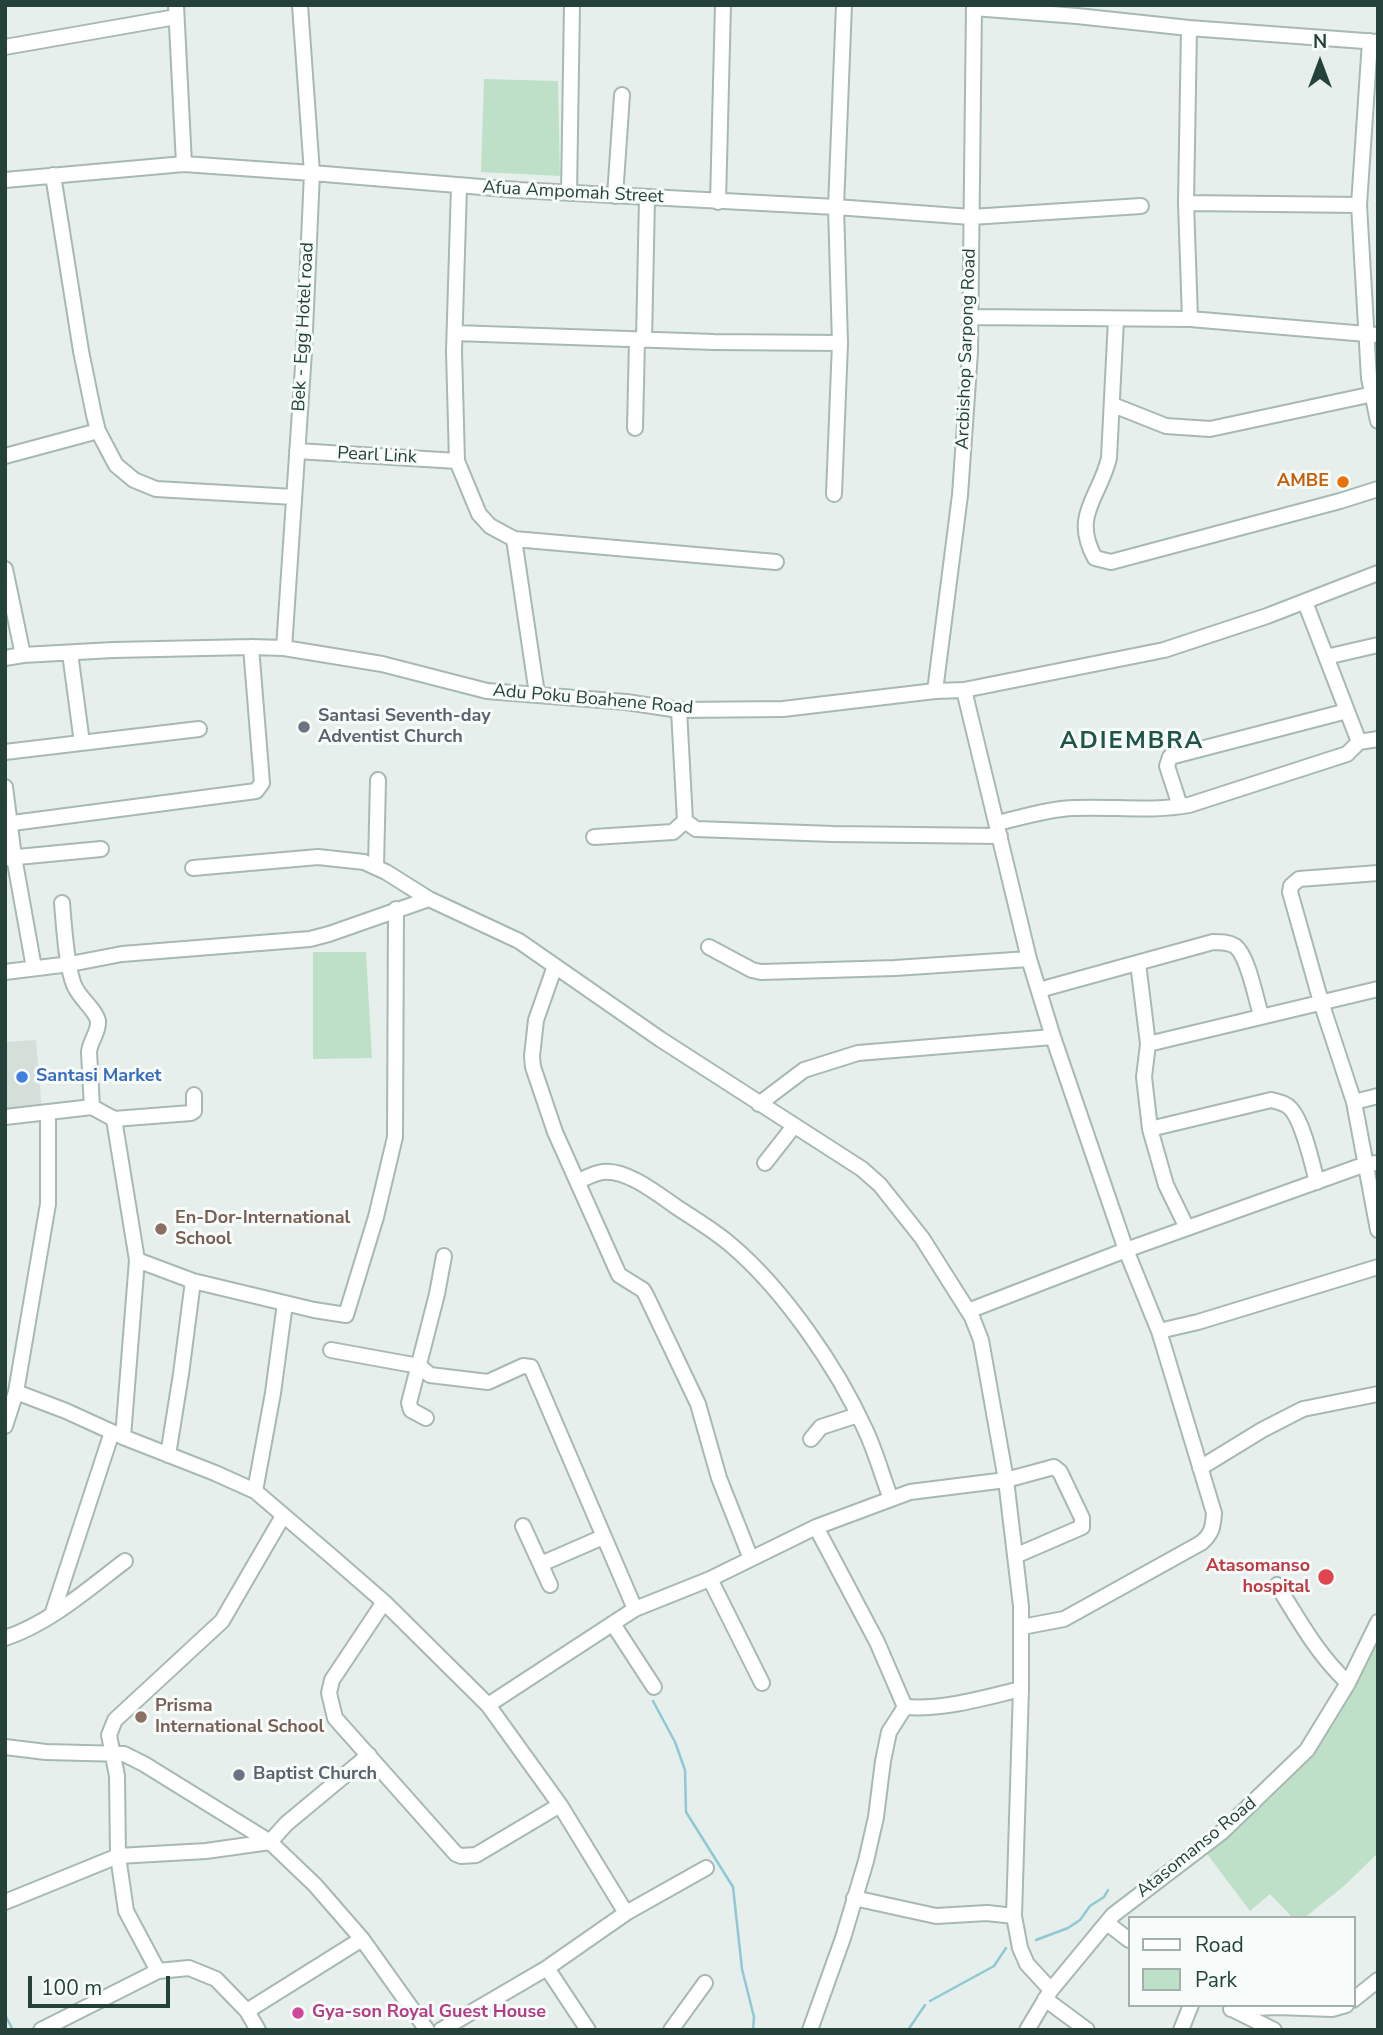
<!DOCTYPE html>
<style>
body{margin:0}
#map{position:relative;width:1383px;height:2035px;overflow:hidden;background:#e6efeb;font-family:"Nunito Sans",sans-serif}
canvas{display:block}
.frame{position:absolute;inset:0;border:7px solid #24423a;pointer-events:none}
.legend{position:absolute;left:1128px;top:1916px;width:228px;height:91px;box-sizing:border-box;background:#f7fbf9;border:2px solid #a3b1ad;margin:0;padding:9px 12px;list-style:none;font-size:21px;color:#24423a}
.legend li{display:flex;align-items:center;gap:14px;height:35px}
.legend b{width:35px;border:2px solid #a3b1ad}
.north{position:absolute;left:1285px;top:28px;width:70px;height:70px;-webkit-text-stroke:5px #f7fbf9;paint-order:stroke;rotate:0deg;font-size:19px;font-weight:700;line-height:28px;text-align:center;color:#24423a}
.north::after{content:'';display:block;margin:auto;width:24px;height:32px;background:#24423a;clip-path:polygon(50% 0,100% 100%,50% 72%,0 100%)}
.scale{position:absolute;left:28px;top:1976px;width:142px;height:32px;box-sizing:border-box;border:4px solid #24423a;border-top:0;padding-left:9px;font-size:21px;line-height:24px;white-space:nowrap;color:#24423a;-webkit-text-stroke:5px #f7fbf9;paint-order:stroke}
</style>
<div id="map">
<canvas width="1383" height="2035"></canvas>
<div class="frame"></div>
<ul class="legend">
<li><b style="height:9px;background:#fff"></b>Road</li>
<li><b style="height:19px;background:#bfe0c8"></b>Park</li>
</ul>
<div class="north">N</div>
<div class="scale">100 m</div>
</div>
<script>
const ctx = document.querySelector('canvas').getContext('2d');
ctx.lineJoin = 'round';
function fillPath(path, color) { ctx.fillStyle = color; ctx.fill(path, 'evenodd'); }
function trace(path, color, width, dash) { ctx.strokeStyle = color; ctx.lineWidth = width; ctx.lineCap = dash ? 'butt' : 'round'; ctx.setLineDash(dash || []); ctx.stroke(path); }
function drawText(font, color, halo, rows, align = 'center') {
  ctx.font = font + ' "Nunito Sans",sans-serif'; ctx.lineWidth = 6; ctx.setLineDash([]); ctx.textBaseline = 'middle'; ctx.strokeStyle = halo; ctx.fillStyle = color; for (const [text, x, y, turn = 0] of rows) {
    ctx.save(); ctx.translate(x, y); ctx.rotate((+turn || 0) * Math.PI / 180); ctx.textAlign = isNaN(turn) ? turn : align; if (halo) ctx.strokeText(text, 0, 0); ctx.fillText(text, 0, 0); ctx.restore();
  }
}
const built = new Path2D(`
 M36 1040 42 1112 5 1115V1042Z`);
const green = new Path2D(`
 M484 79 558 81 560 176 481 172Z
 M313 952H366L372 1058 313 1059Z
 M1378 1634V1853L1344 1886 1304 1918H1293L1270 1894 1250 1911 1204 1850C1231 1831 1260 1810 1283 1785 1323 1742 1349 1685 1378 1634Z`);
const stream = new Path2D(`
 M653 1701 675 1742 685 1770 686 1812 733 1887 742 1969 754 2017 753 2030
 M1036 1940 1068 1928 1080 1920 1090 1906 1104 1897 1108 1890
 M930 2001 994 1966 1006 1948
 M5 2015 13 2030
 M908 2030 925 2005`);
const minor = new Path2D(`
 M176 5 184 164
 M974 8 1077 16 1189 28 1378 42
 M1189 28 1186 203 1190 319
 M1370 41 1359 205 1369 378 1378 421
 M5 47 176 17
 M53 175 81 351 94 415 98 431 116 465 134 480 156 489 294 497
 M5 180 184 164 312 173 518 190 836 207 971 217 1141 206
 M459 186 454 351 457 461 479 514 490 526 514 539 537 694
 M569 193 572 5
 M615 196 622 95
 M718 202 723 5
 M1186 203 1359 205
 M971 317 1190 319 1378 335
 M1116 319 1109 458C1100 497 1071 515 1095 558L1111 562 1340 501 1378 489
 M455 333 714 342 840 343
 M644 340 647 198
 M1113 405 1166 426 1210 429 1378 393
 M635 428 637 340
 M297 451 457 461
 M5 456 98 431
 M834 494 840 343 836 207 844 5
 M514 539 776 562
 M5 569 23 655
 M1305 602 1359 742
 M284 648 304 352 312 173 300 5
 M70 653 82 743
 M1326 657 1378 645
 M5 658 23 655 113 650 251 647 284 648 382 664 487 691 626 702 679 710 783 709 935 691 964 690 1164 650 1267 616 1378 573
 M964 690 1029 959 1053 1037 1126 1250 1159 1331 1198 1322 1378 1267
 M935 691 960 495 970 352 974 5
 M679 710 685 821
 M5 752 199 729
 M5 787 14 857 34 968
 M1180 806 1167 766 1170 757 1347 711
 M998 823C1023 817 1048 809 1073 808 1112 806 1151 812 1189 805L1347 754 1359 742 1378 739
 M5 824 256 791 262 783 251 647
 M594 837 673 832 685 821 696 829 833 834 1000 836
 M7 858 101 849
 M376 867 378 780
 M193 868 318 857 364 862 386 872 429 899
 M1378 873 1299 879 1291 886 1290 892 1321 1002 1354 1102 1378 1230
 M62 903C64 925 66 965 74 985 79 998 96 1010 98 1021 99 1032 90 1041 89 1052L92 1107
 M709 947 752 970 761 972 895 968 1029 959
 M1138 963 1148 1044 1144 1077 1150 1129 1166 1185 1187 1228
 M555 966 536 1020 532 1056 533 1067 555 1132 619 1275 643 1290 646 1295 698 1404 719 1478 751 1559
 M5 972 70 964 122 954 310 939 329 934 429 899 519 941 660 1039 862 1169 880 1185 922 1238 972 1317 981 1340 1006 1480 1021 1606V1689L1014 1916 1020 1948 1027 1964 1051 1990
 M1039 990 1213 942C1221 942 1228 942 1235 946 1248 955 1256 1000 1261 1015
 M1148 1044 1378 989
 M1354 1102 1378 1096
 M759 1104 804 1070 858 1053 1053 1037
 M92 1107 114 1119 191 1113 194 1111V1095
 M5 1117 92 1107
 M114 1119 137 1260 123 1437
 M1150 1129 1271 1100C1279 1102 1286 1103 1291 1109 1303 1122 1312 1163 1317 1182
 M765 1163 794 1126
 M578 1181C586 1178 594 1173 603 1172 627 1169 659 1195 678 1208 696 1220 715 1231 731 1245 783 1289 837 1367 865 1429 876 1452 882 1476 891 1499
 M137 1260 193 1281 314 1310 346 1315 376 1217 395 1137 396 909
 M968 1311 1126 1250 1366 1164 1378 1163
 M331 1350 419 1366 430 1375 488 1382 523 1366 531 1367 635 1609
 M16 1392 66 1411 123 1437 215 1473 255 1491 330 1555 384 1602 488 1705 560 1805 626 1913
 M426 1418 411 1410 409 1403 437 1294 444 1256
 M5 1426 16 1392 48 1204V1112
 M811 1439 821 1427 858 1415
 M168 1455 181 1374 193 1281
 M1200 1468 1262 1430 1303 1409 1378 1394
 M255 1491 273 1393 285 1303
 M523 1526 550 1585
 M816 1527 877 1642 905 1707C944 1710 983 1698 1021 1689
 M541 1564 603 1537
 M710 1579 762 1683
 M1277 1585C1299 1620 1317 1654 1348 1683
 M384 1602 332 1680 329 1693 335 1718 456 1854 461 1856 476 1855 560 1805
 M52 1615 112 1432
 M613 1624 654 1687
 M1022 1627 1064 1619 1201 1543C1212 1534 1213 1527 1214 1513L1159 1331
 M5 1638C50 1623 88 1589 125 1561
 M488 1705 635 1609 710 1579 816 1527 910 1492 1006 1480 1054 1467 1060 1472 1082 1518V1527L1015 1556
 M5 1747 46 1752 124 1754 144 1764 270 1842 315 1885 362 1939 427 2030
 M854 1898 936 1916 987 1913 1014 1916
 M5 1902 118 1856 206 1851 270 1842 286 1824 369 1755
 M1107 1923 1129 1940
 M547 1968 588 2030
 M158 1971 126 1911 118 1856 117 1776 109 1735 115 1720 222 1621 283 1516
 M1045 1999 1087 2030
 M1353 2000 1378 1980
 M1231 2009 1277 2007 1332 2009 1346 2005
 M1232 2009 1274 2030
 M247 2011 362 1939
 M41 2030 158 1971 189 1968 216 1979 247 2011 258 2030
 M441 2030 547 1968 626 1913 706 1868
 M671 2030 705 1983
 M810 2030 843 1938 866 1861 876 1817 883 1761 889 1732 905 1707
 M1027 2030 1051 1990 1113 1915 1222 1832 1307 1750 1348 1683 1378 1622
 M1181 2030 1191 2005`);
const markers = [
 [1343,482,7,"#e8710a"],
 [304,727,7,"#6b7280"],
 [22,1077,7,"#3f7fe0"],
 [161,1229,7,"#8d6e63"],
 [1326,1577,9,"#e0444e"],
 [141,1717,7,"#8d6e63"],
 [239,1775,7,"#6b7280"],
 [298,2013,7,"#d1479c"]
];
const streetNames = [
 ["Afua Ampomah Street",573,193,3],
 ["Bek - Egg Hotel road",304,327,-87],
 ["Arcbishop Sarpong Road",967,349,-88],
 ["Pearl Link",377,456,3],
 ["Adu Poku Boahene Road",593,700,5],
 ["Atasomanso Road",1197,1848,-39]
];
const foodNames = [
 ["AMBE",1329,482]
];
const worshipNames = [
 ["Santasi Seventh-day",318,717],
 ["Adventist Church",318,738],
 ["Baptist Church",253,1775]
];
const shopNames = [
 ["Santasi Market",36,1077]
];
const educationNames = [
 ["En-Dor-International",175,1219],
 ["School",175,1240],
 ["Prisma",155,1707],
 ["International School",155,1728]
];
const healthNames = [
 ["Atasomanso",1310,1567],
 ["hospital",1310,1588]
];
const hotelNames = [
 ["Gya-son Royal Guest House",312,2013]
];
const districtNames = [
 ["ADIEMBRA",1132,742]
];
fillPath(built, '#d4dfda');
fillPath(green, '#bfe0c8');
trace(stream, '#8ec9d4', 2.5);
trace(minor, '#a8b8b2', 18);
trace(minor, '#fff', 14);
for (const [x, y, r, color] of markers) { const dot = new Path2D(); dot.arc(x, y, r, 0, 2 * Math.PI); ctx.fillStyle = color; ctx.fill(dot); trace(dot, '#f7fbf9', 2.5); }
drawText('18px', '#24423a', '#f7fbf9', streetNames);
drawText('bold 18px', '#c56008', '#f7fbf9', foodNames, 'right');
drawText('bold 18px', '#5b616d', '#f7fbf9', worshipNames, 'left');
drawText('bold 18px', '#366cbe', '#f7fbf9', shopNames, 'left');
drawText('bold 18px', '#785e54', '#f7fbf9', educationNames, 'left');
drawText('bold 18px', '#be3a42', '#f7fbf9', healthNames, 'right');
drawText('bold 18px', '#b23c85', '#f7fbf9', hotelNames, 'left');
ctx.letterSpacing = '2px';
drawText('bold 24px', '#1f5548', '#f7fbf9', districtNames);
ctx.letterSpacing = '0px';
</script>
